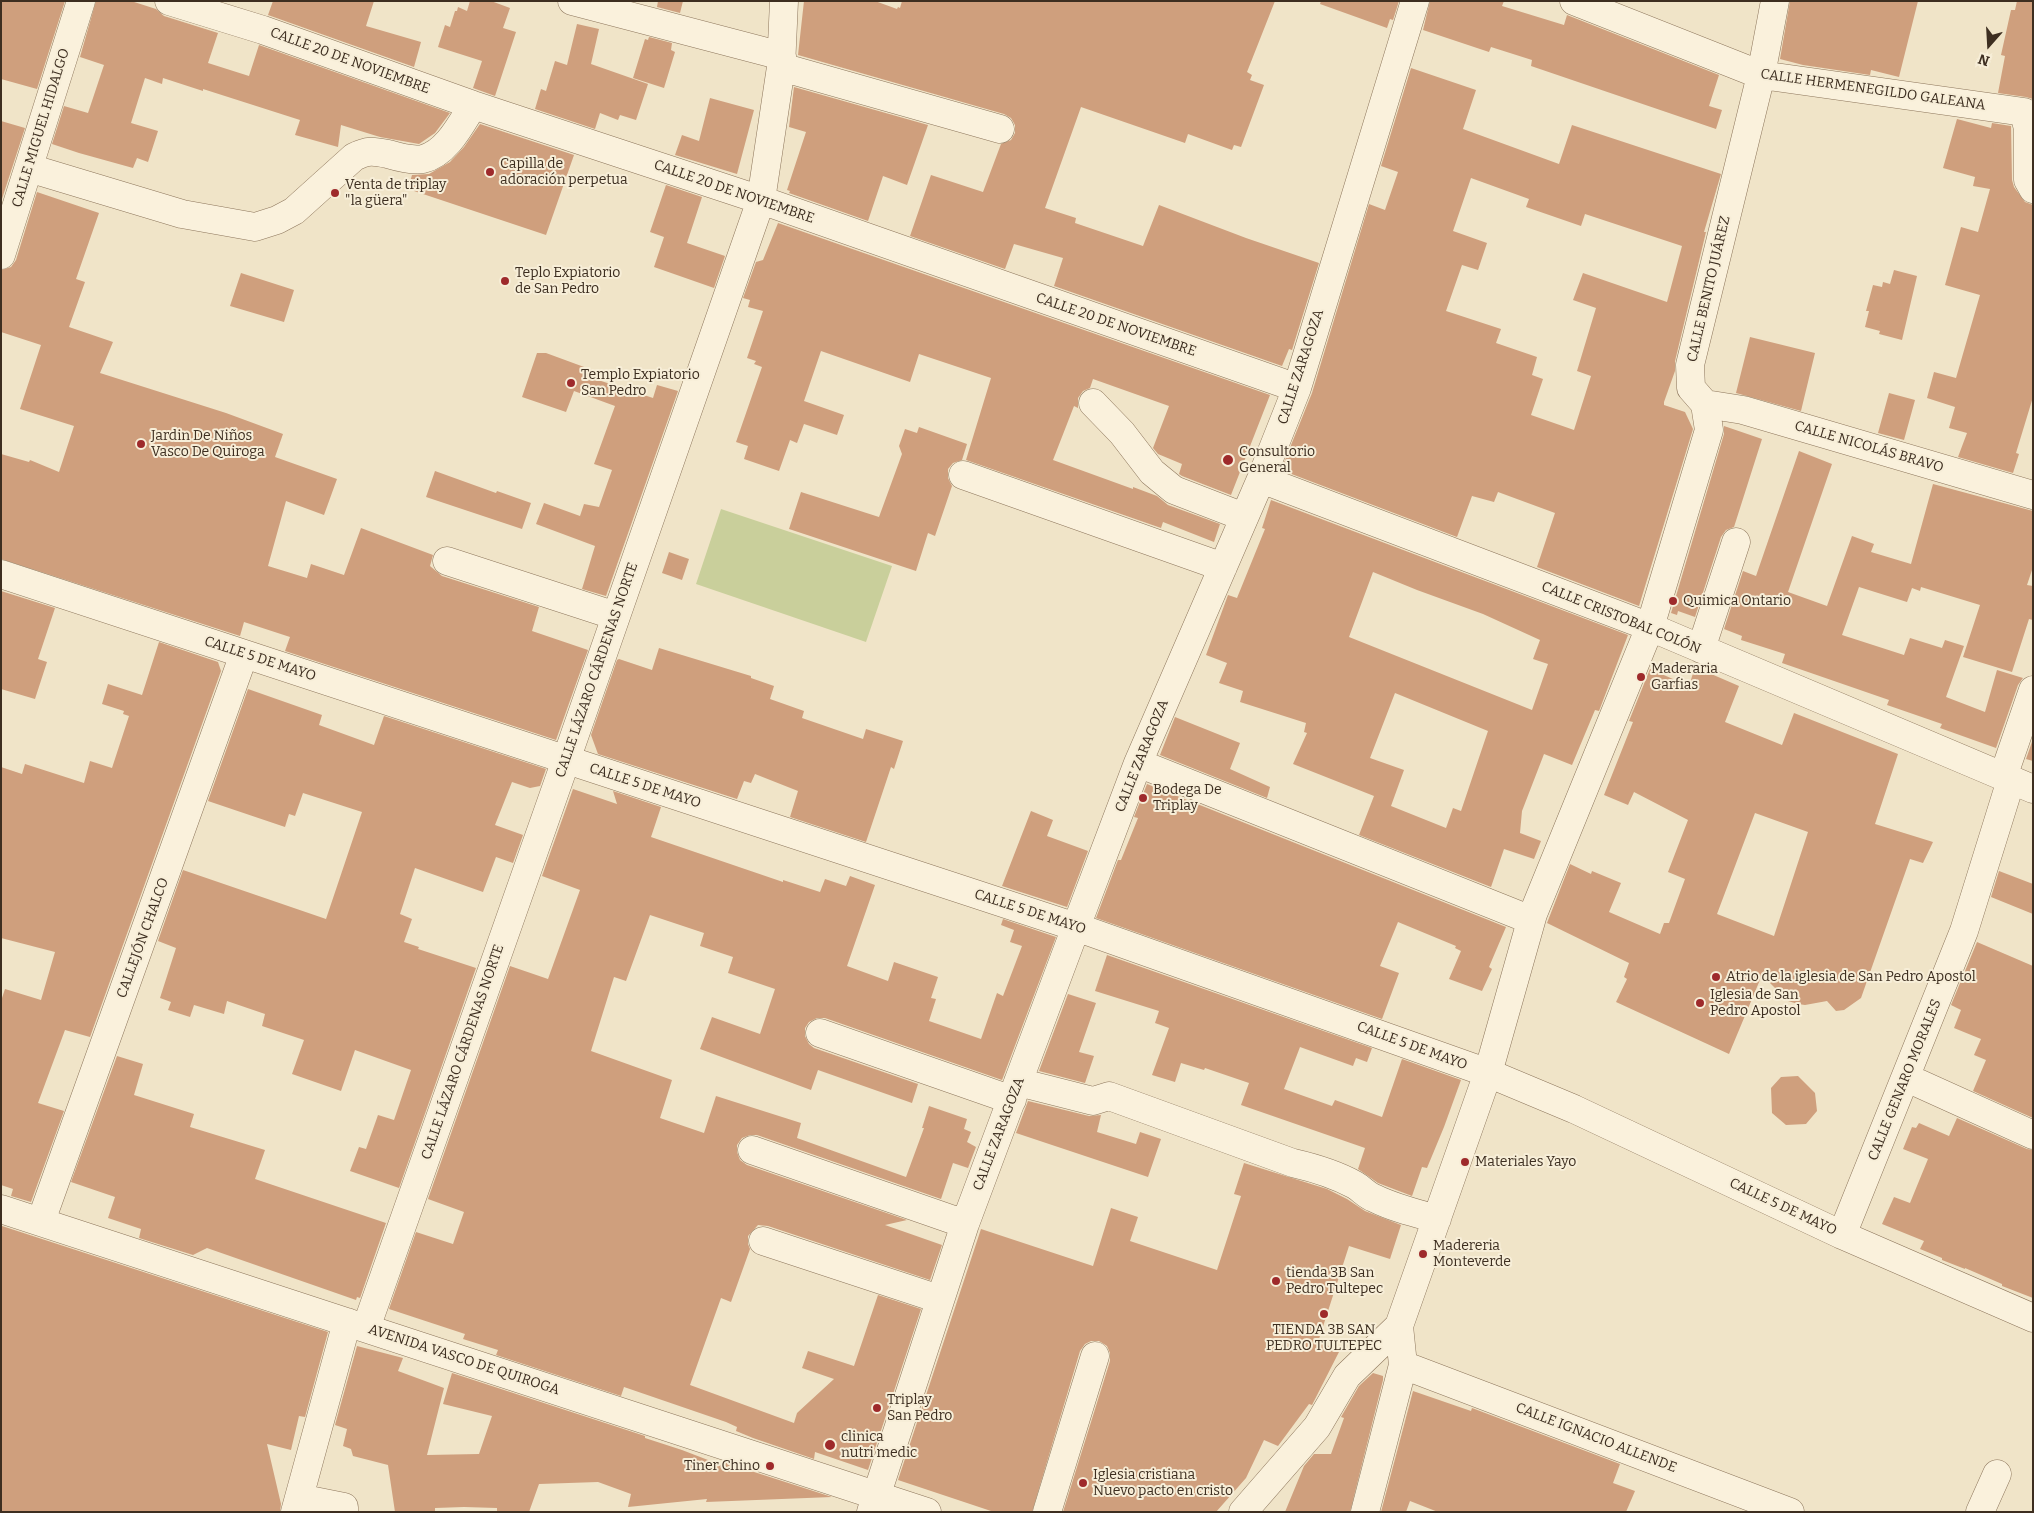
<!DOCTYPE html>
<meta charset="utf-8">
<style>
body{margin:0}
#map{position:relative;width:2034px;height:1513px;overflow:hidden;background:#f0e4c8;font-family:Bitter,serif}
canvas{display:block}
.frame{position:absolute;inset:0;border:2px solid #3d2e20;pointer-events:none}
.north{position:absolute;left:1964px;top:20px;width:50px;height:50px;-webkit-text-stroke:4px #f7eed8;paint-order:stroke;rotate:199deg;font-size:14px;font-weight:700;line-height:20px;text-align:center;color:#3d2e20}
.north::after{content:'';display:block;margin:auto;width:18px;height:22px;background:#3d2e20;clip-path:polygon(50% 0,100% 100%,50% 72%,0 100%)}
</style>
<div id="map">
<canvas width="2034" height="1513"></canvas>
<div class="frame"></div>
<div class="north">N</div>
</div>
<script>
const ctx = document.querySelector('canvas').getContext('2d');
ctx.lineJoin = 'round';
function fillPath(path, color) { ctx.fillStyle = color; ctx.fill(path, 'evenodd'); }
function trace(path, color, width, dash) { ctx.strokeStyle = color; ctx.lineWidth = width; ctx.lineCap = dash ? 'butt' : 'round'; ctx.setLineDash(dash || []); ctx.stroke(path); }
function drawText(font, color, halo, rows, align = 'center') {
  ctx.font = font + ' Bitter,serif'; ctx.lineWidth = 4; ctx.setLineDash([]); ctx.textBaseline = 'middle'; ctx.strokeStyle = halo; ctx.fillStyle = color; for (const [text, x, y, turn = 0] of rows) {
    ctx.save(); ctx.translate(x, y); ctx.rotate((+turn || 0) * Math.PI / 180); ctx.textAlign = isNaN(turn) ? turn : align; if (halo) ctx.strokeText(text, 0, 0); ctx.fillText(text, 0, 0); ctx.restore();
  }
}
const green = new Path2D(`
 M721 509 892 566 866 642 696 584Z`);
const building = new Path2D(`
 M1 1H65L37 89 1 79Z
 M96 1H131L156 9 164 16 218 33 208 63 249 76 259 45 450 113 435 133 419 144 380 137 341 125 338 147 295 135 300 120 203 89V91L163 78 162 84 145 78 131 123 158 131 148 162 137 158 133 168 79 153 52 144 64 106 88 113 104 65 80 57Z
 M273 1H374L366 26 421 42 414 67 268 15Z
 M470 1H491L510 8 503 28 516 32 495 96 473 88 482 61 438 47 445 25 450 27 455 11H457L458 7 467 11Z
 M658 1H683L680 13 657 7Z
 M804 1H875L897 9 898 7 900 8 902 1H1275L1247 72 1252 75 1250 80 1264 85 1241 147 1234 145 1232 150 1188 134 1185 143 1081 107 1045 208 1076 218 1075 223 1143 246 1159 205 1246 238 1319 263 1292 350 1289 349 1282 366 1054 286 1063 258 1014 244 1005 269 910 236 931 175 983 192 1001 144 1011 140 1015 133V125L1011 118 1004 114 798 55Z
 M1321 1H1399L1393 20 1390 19 1387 28 1320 4Z
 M1430 1H1504L1502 6 1564 25 1567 15 1719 75 1709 106 1722 110 1716 129 1531 66 1532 60 1491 47 1489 52 1423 30Z
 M1790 1H1918L1899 77 1871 70 1870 75 1803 65 1780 59Z
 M2017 1H2033V99L2026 97 1998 93 2005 56 2001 55 2011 10H2015Z
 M577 24 599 29 591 64 648 84 636 120 620 115 618 120 600 113 595 129 535 109 541 89 546 91 555 61 567 65Z
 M649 37 672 43 671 50 675 52 664 88 633 78 645 39 648 40Z
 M1411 68 1476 90 1463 129 1559 164 1572 125 1721 174 1704 232H1706L1675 361V371L1664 402V405L1685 412 1693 429 1639 606 1537 567 1555 513 1498 492 1494 502 1472 496 1457 537 1281 470 1312 393 1369 204 1385 210 1398 172 1381 166ZM1471 178 1529 199 1526 207 1581 226 1585 214 1682 246 1667 302 1583 273 1573 300 1596 308 1577 371 1591 376 1574 430 1531 415 1543 379 1532 375 1537 357 1496 343 1501 329 1446 311 1462 265 1478 270 1487 243 1453 231Z
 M794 87 928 125 907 185 883 176 868 221 789 193 790 191 787 190 806 132 789 127Z
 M710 98 754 110 737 174 675 155 682 135 699 141Z
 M1957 119 1991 128 1992 123 2011 126 2012 180 2014 187 2025 202 2033 205V397L2016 453 2019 454 2013 473 1958 457 1967 433 1949 428 1955 407 1927 398 1934 372 1956 378 1980 295 1945 285 1961 227 1978 232 1990 189 1973 186 1975 177 1943 168Z
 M1 121 25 128 1 202Z
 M480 124 574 155 546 235 408 189 412 175 429 174 450 162 464 147Z
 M666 185 702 197 687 243 725 256 714 288 654 267 664 237 650 232Z
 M37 192 99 213 76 279 85 282 69 327 113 342 100 373 226 413 283 434 275 457 337 479 324 515 286 501 268 566 307 578 311 564 344 575 361 528 433 555 430 566 442 576 539 607 532 631 588 650 556 740 285 651 290 637 244 622 240 636 1 559V454L29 462 30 460 59 472 74 426 20 409 41 345 1 332V270L11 267 16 260Z
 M778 223 1270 395 1231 495 1182 476 1179 474 1182 464 1158 454 1153 448 1169 406 1093 379 1090 388 1083 391 1078 398V408L1074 406 1053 460 1133 489V487L1157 496 1168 505 1220 524 1214 542 1163 522 1161 528 966 460 991 378 919 354 910 382 821 351 804 401 844 415 837 435 804 424 797 443 790 440 779 471 744 459 748 446 736 442 762 367 754 364 756 361 747 358 763 311 748 307 750 300 743 298 756 262 763 260Z
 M1894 270 1917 276 1902 340 1879 334 1880 331 1865 327 1869 311H1866L1873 285 1882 287 1883 282 1890 284Z
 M241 273 294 290 284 322 230 306Z
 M1750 337 1815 353 1801 411 1736 393Z
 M537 353H546L595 371 592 378 653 398 657 385 678 391 606 596 582 589 595 546 536 524 544 503 580 516 584 504 599 507 612 470 594 464 615 406 574 391 566 412 522 397Z
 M1889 393 1915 400 1904 440 1878 433Z
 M1724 426 1762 439 1734 527 1726 530 1721 537 1695 617 1678 611 1677 615 1671 613 1724 434Z
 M919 427 967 444 962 460 953 463 948 469V478L952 486 935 536 928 533 916 571 789 529 801 492 879 517 902 454 899 446 905 429 917 433Z
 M1799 451 1832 464 1788 592 1827 606 1852 536 1874 544 1871 552 1911 564 1933 484 2033 511V567L2027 585 2033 586V620L2029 619 2012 672 1963 657 1980 605 1921 587 1920 591 1912 588 1907 602 1859 587 1842 635 1904 655 1910 638 1942 648 1945 640 1964 646 1946 697 1985 712 1997 670 2023 678 2018 685 1996 748 1940 728 1942 724 1887 705 1889 700 1782 663 1785 654 1741 640 1742 636 1724 629 1743 571 1756 576Z
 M435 471 496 493 497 491 531 503 522 529 426 497Z
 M1271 500 1628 635 1599 711 1595 710 1572 765 1544 754 1522 811 1520 833 1541 841 1534 859 1504 849 1491 887 1359 835 1374 796 1293 764 1307 733 1304 732 1306 723 1240 702 1243 691 1219 683 1227 663 1206 655 1228 595 1237 598 1265 529 1262 528ZM1373 572 1417 590 1483 614 1540 640 1533 659 1548 664 1532 710 1349 637ZM1395 693 1488 731 1461 811 1453 808 1446 828 1391 806 1404 770 1370 758Z
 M669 552 689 559 682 580 662 573Z
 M1 591 55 608 38 659 47 662 35 699 1 689Z
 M159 642 218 662 221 671 90 1037 65 1030 38 1103 64 1111 31 1202 11 1196 13 1189 1 1185V1001L5 989 41 1000 55 952 1 938V767L22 774 25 764 84 783 90 761 112 768 129 716 123 714 124 711 102 704 108 684 142 695Z
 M659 648 751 676V678L774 686 770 699 804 711 802 718 863 739 866 729 903 741 894 769 891 767 866 842 790 817 798 791 755 774 751 783 744 781 737 799 598 754 591 735 617 660 619 659 652 670Z
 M1695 667 1739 686 1725 722 1782 745 1794 713 1898 754 1875 824 1933 842 1923 863 1910 859 1861 998 1844 1010 1836 1011 1827 1001 1805 1005 1798 1004 1788 1001 1762 975 1729 1054 1616 1002 1627 979 1624 977 1629 963 1547 923 1570 864 1591 874 1592 871 1621 883 1609 912 1660 934 1664 923H1669L1685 879 1668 872 1688 820 1634 792 1628 805 1604 795 1633 722 1629 721 1650 669 1689 686ZM1755 813 1808 832 1774 936 1717 914Z
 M248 689 322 715 319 725 374 745 384 716 546 769 540 786 530 788 512 782 495 825 523 835 513 863 496 857 483 892 415 868 400 914 412 919 404 942 419 947 418 949 476 968 399 1188 350 1171 359 1147 366 1149 378 1115 394 1120 411 1070 355 1050 341 1091 292 1074 304 1040 262 1026 265 1014 227 1001 224 1014 194 1005 190 1017 168 1010 171 1002 160 998 176 948 158 941 183 870 326 919 362 812 303 793 295 816 289 814 285 827 208 801Z
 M1175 717 1240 743 1230 769 1270 787 1267 798 1160 755Z
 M2033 739V761L2026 759Z
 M1147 784 1506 927 1489 967 1492 969 1482 991 1449 979 1461 951 1455 948 1456 946 1398 922 1380 966 1399 973 1382 1019 1096 918 1118 860H1121L1138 818 1134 817Z
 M573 789 617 804 613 791 661 807 651 837 783 882V880L820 892 825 879 846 886 850 876 875 885 847 966 888 981 894 962 938 977 931 998 936 999 929 1021 981 1039 997 993 1003 996 1022 946 1010 942 1014 930 1001 925 1003 919 1056 937 1002 1080 825 1018H817L809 1022 805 1028V1036L809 1044 814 1048 918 1084 912 1103 818 1070 811 1090 700 1049 712 1017 760 1034 775 989 728 973 733 957 700 946 704 933 650 915 626 981 614 977 591 1051 672 1080 660 1118 704 1133 716 1096 801 1123 797 1138 906 1177 924 1128H922L929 1106 967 1119 964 1129 971 1132 967 1142 976 1147 968 1168 953 1163 941 1199 757 1135H750L742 1138 737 1145V1152L740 1160 747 1165 907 1220 885 1225 942 1245 930 1280 768 1226 758 1225 748 1236V1244L750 1249 731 1302 721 1298 690 1385 794 1423 797 1413 834 1379 802 1368 808 1351 854 1366 878 1295 921 1309 868 1470 815 1452 814 1459 753 1438 736 1431 737 1427 726 1422 624 1387 621 1396 496 1355 498 1350 463 1339 465 1334 389 1309 416 1232 453 1244 464 1212 428 1199 510 966 548 979 580 890 542 876Z
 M1031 811 1053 820 1047 836 1088 851 1067 907 1002 886Z
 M1999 871 2033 884V914L1991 897Z
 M1977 942 2033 966V1118L1973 1091 1986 1060 1974 1055 1981 1039 1954 1028 1961 1010 1951 1005Z
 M1107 955 1372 1048 1367 1062 1356 1058 1353 1066 1300 1047 1284 1089 1332 1106 1335 1100 1382 1117 1402 1059 1461 1080 1444 1127 1427 1168 1422 1167 1412 1196 1378 1183 1358 1169 1365 1148 1241 1105 1249 1083 1205 1068 1204 1070 1181 1063 1175 1082 1152 1075 1169 1028 1155 1023 1159 1011 1095 991Z
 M1068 994 1096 1003 1079 1052 1094 1056 1085 1083 1039 1071Z
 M117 1056 143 1064 134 1095 194 1114 190 1127 265 1150 255 1179 386 1223 360 1298 357 1297 356 1300 207 1248 193 1255 139 1238 141 1229 108 1218 115 1197 71 1182Z
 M1798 1076 1815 1093 1817 1111 1806 1124 1786 1125 1772 1113 1771 1088 1781 1077Z
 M1028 1101 1089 1116 1101 1115 1097 1132 1136 1144 1140 1132 1161 1139 1148 1177 1016 1133Z
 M1957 1118 2027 1149 2033 1150V1298L2002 1286V1284L1965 1268V1269L1942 1260V1258L1920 1249 1924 1241 1882 1224 1894 1197 1910 1203 1928 1159 1903 1149 1912 1127 1916 1128 1919 1123 1949 1136Z
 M1244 1163 1327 1189 1347 1199 1365 1211 1401 1225 1390 1259 1349 1246 1318 1342 1340 1350 1312 1405 1309 1404 1278 1446 1264 1440 1246 1478 1216 1512H1063L1110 1361V1353L1107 1346 1099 1341H1091L1085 1344 1080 1351 1032 1512H994L898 1480 981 1229 1093 1266 1111 1208 1138 1217 1130 1241 1217 1270 1241 1196 1234 1194Z
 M2 1226 328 1332 305 1417 299 1416 291 1450 267 1444 281 1504 280 1512H1Z
 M357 1346 403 1358 398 1371 444 1388 427 1455 479 1454 492 1416 443 1404 452 1373 645 1436V1438L682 1450 721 1465 723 1462 832 1497 706 1502 707 1499 628 1507 631 1494 598 1482 539 1484 529 1512H497V1508L464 1507 435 1508V1512H395L388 1465 353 1456 351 1449 343 1446 347 1429 335 1425Z
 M1373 1373 1383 1376V1380L1350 1512H1285L1304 1466 1314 1454H1331L1344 1418 1341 1417 1359 1386Z
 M1413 1391 1471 1411 1472 1408 1620 1464 1613 1483 1635 1491 1626 1512H1438L1410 1501 1406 1512H1381Z`);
const minor = new Path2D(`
 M169 1 263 30 473 105 761 200 1297 388
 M572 1 782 56
 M1574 1 1761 75 2024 112
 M781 67 1000 129
 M2024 112 2028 129V180L2033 189
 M29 168 182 214 255 227 277 220 294 211 354 157C368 150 373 151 388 154 398 157 412 161 423 159 447 153 461 124 473 105
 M1 255 81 1
 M1093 403 1122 433 1152 472 1174 490 1244 517
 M1705 404 1743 410 2033 495
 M963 475 1223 567
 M1261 479 1650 627 2033 789
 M447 561 616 616
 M1 574 1076 927 1488 1073 1574 1109 1842 1235 2033 1318
 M1701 649 1736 542
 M1138 763 1531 920
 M2003 777 2033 690
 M820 1033 1012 1100
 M1907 1078 2033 1135
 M1018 1082 1093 1101 1109 1096 1293 1163C1315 1168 1335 1174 1355 1185 1362 1189 1366 1195 1374 1198 1394 1208 1415 1213 1437 1219
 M752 1150 965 1224
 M1 1209 927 1512
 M41 1221 244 654
 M1842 1235 1964 931 2011 780
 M763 1241 939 1299
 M366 1328 566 760 761 200 781 67 784 1
 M1403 1365 1790 1512
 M299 1498 344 1507V1512
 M295 1512 347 1322
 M871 1512 965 1224 1076 927 1138 763 1261 479 1297 388 1415 1
 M1047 1512 1095 1356
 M1243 1512 1317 1427 1347 1376 1399 1326
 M1365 1512 1403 1365 1399 1326 1488 1073 1533 914 1650 627 1709 430 1705 404 1691 388 1690 365 1761 75 1775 1
 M1980 1512 1997 1474`);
const markers = [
 [490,172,5,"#9e2a2b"],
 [335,193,5,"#9e2a2b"],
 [505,281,5,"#9e2a2b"],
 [571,383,5,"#9e2a2b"],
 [141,444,5,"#9e2a2b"],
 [1228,460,6,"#9e2a2b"],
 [1673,601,5,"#9e2a2b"],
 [1641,677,5,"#9e2a2b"],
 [1143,798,5,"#9e2a2b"],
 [1716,977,5,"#9e2a2b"],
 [1700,1003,5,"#9e2a2b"],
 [1465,1162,5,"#9e2a2b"],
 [1423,1254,5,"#9e2a2b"],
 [1276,1281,5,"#9e2a2b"],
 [1324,1314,5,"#9e2a2b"],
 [877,1408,5,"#9e2a2b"],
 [830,1445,6,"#9e2a2b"],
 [770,1466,5,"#9e2a2b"],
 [1083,1483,5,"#9e2a2b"]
];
const streetNames = [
 ["CALLE 20 DE NOVIEMBRE",350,61,20],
 ["CALLE HERMENEGILDO GALEANA",1873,90,8],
 ["CALLE MIGUEL HIDALGO",41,128,-73],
 ["CALLE 20 DE NOVIEMBRE",734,192,19],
 ["CALLE BENITO JUÁREZ",1709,289,-77],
 ["CALLE 20 DE NOVIEMBRE",1116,325,19],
 ["CALLE ZARAGOZA",1301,367,-72],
 ["CALLE NICOLÁS BRAVO",1869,447,16],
 ["CALLE CRISTOBAL COLÓN",1621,618,22],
 ["CALLE 5 DE MAYO",260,659,18],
 ["CALLE LÁZARO CÁRDENAS NORTE",597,670,-71],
 ["CALLE ZARAGOZA",1142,756,-68],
 ["CALLE 5 DE MAYO",645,786,18],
 ["CALLE 5 DE MAYO",1030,912,18],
 ["CALLEJÓN CHALCO",143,938,-70],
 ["CALLE 5 DE MAYO",1412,1046,20],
 ["CALLE LÁZARO CÁRDENAS NORTE",463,1052,-71],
 ["CALLE GENARO MORALES",1905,1080,-68],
 ["CALLE ZARAGOZA",999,1134,-69],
 ["CALLE 5 DE MAYO",1783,1207,25],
 ["AVENIDA VASCO DE QUIROGA",464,1360,18],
 ["CALLE IGNACIO ALLENDE",1596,1438,21]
];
const poiNames = [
 ["Capilla de",500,164],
 ["adoración perpetua",500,180],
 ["Venta de triplay",345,185],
 ["\"la güera\"",345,201],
 ["Teplo Expiatorio",515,273],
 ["de San Pedro",515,289],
 ["Templo Expiatorio",581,375],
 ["San Pedro",581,391],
 ["Jardin De Niños",151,436],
 ["Vasco De Quiroga",151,452],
 ["Consultorio",1239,452],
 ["General",1239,468],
 ["Quimica Ontario",1683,601],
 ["Maderaria",1651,669],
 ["Garfias",1651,685],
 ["Bodega De",1153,790],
 ["Triplay",1153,806],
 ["Atrio de la iglesia de San Pedro Apostol",1726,977],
 ["Iglesia de San",1710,995],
 ["Pedro Apostol",1710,1011],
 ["Materiales Yayo",1475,1162],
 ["Madereria",1433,1246],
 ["Monteverde",1433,1262],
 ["tienda 3B San",1286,1273],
 ["Pedro Tultepec",1286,1289],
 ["TIENDA 3B SAN",1324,1330,"center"],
 ["PEDRO TULTEPEC",1324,1346,"center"],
 ["Triplay",887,1400],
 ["San Pedro",887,1416],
 ["clinica",841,1437],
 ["nutri medic",841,1453],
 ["Tiner Chino",760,1466,"right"],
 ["Iglesia cristiana",1093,1475],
 ["Nuevo pacto en cristo",1093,1491]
];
fillPath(green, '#c9cf9b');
fillPath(building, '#cf9f7d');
trace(minor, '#8d765c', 29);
trace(minor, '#faf1dc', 28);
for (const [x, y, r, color] of markers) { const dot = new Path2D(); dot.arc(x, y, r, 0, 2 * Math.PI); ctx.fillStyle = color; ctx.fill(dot); trace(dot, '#f7eed8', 2); }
drawText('14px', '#3d2e20', '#f7eed8', streetNames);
drawText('14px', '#3d2e20', '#f7eed8', poiNames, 'left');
</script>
